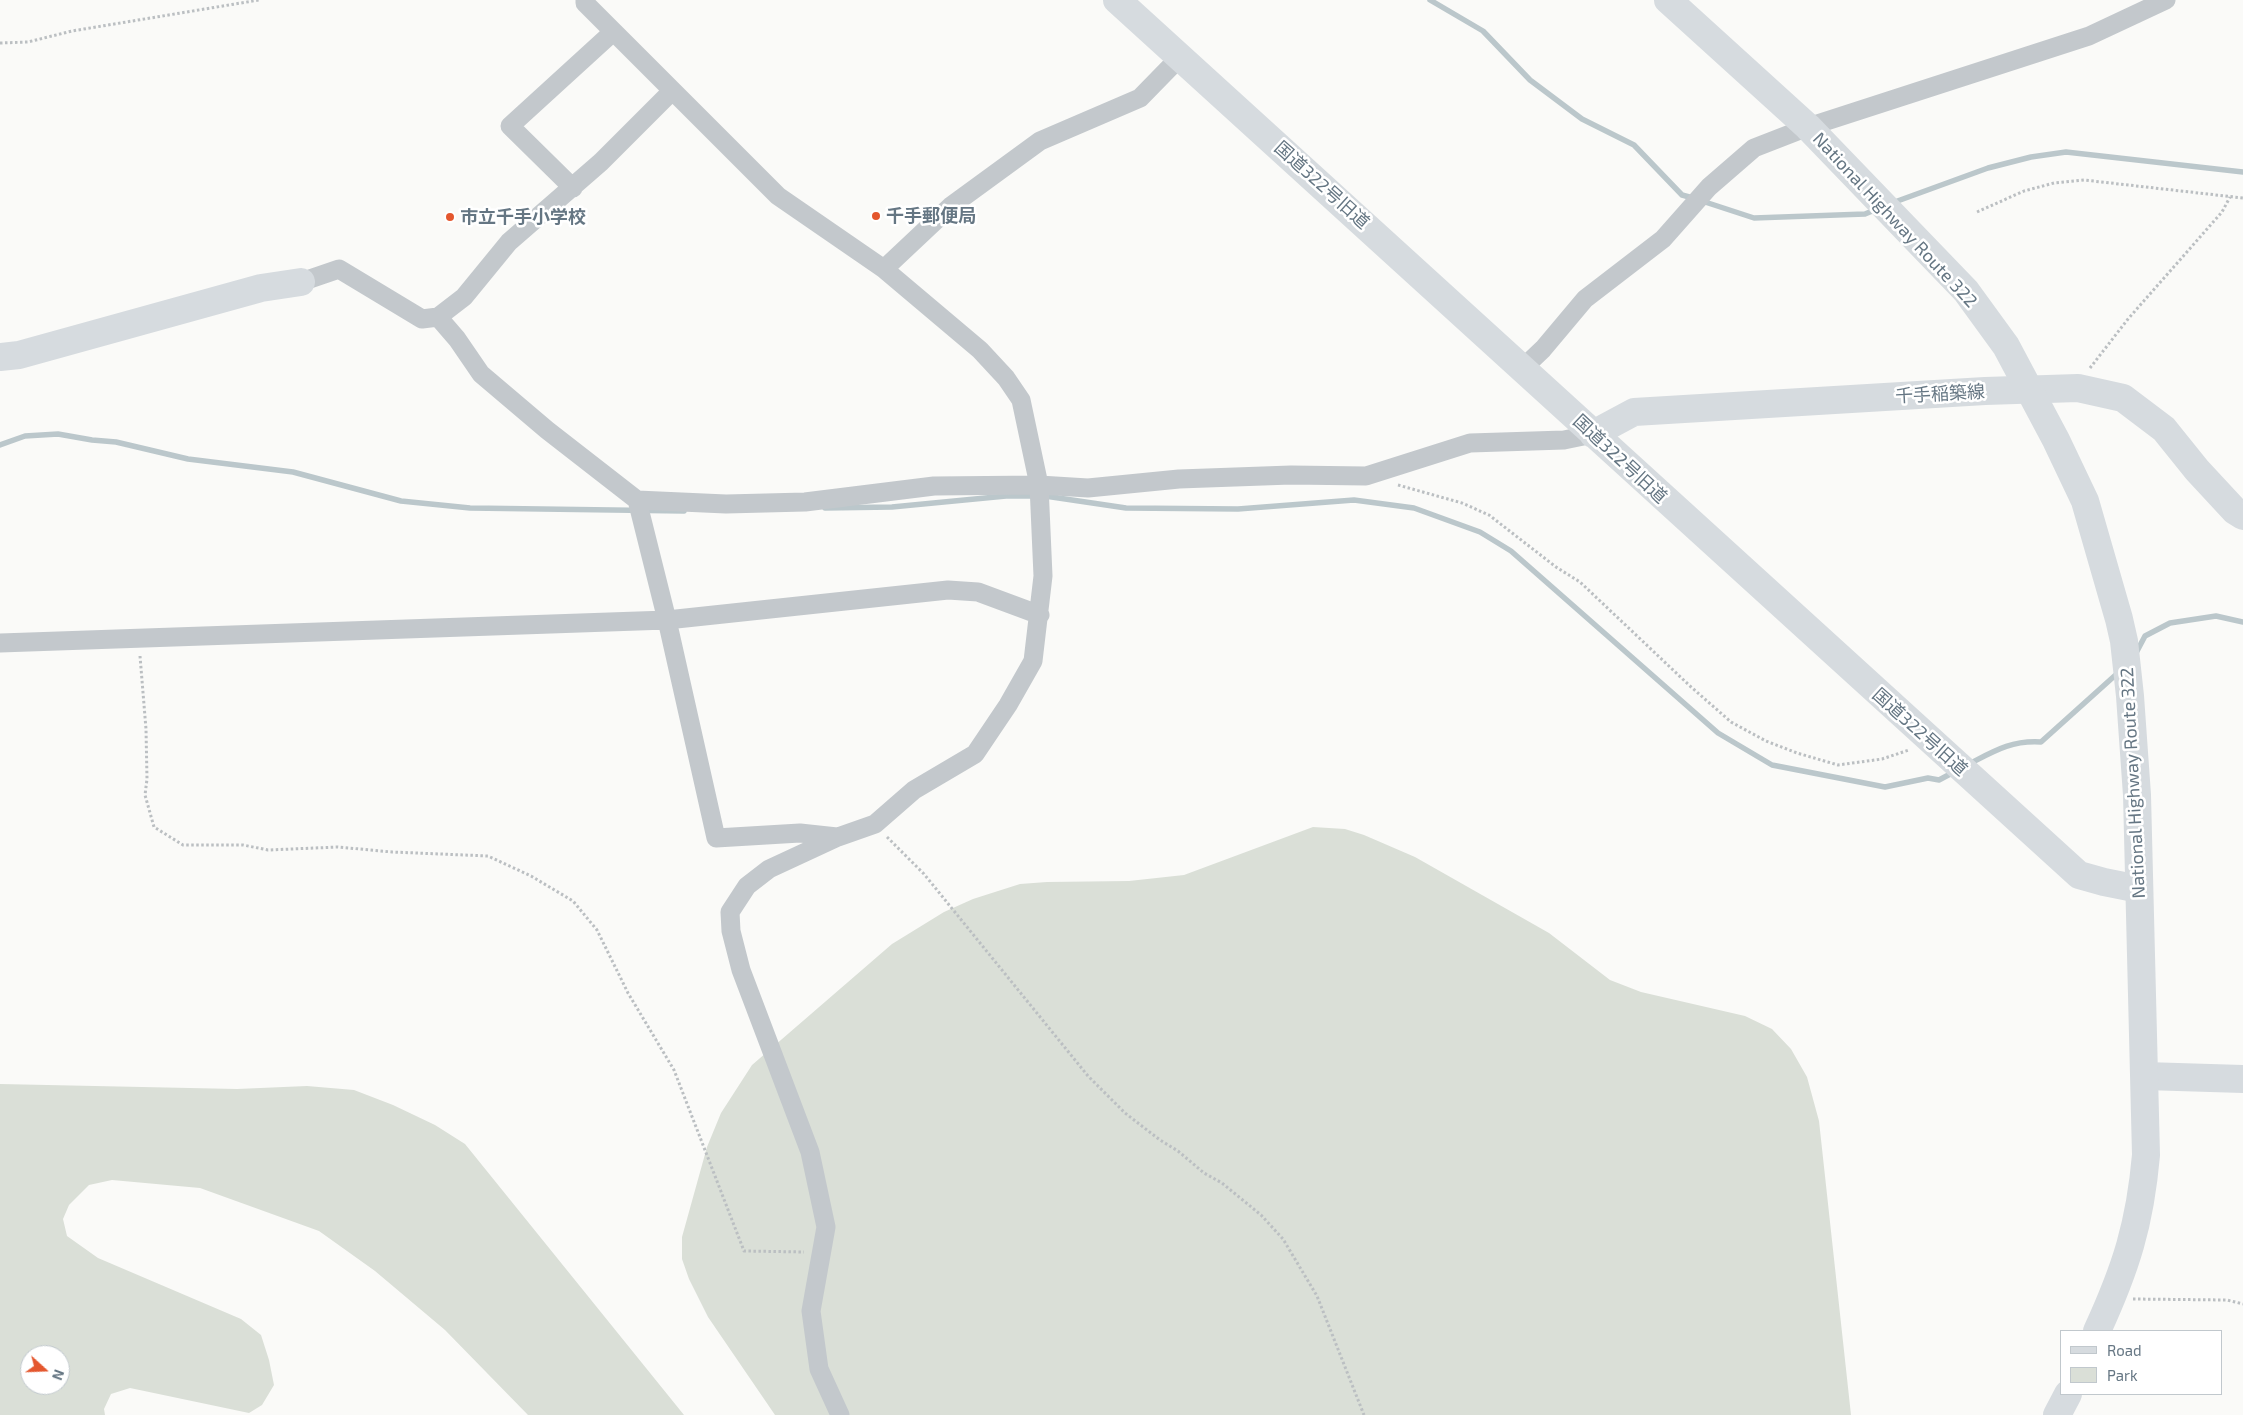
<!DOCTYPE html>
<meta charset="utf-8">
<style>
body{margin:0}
#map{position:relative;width:2243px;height:1415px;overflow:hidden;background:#fafaf8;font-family:"Exo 2",sans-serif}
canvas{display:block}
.legend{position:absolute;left:2060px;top:1330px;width:162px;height:65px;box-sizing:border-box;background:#fff;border:1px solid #c1c8cd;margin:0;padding:6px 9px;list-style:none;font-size:15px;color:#657683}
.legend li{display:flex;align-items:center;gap:10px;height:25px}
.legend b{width:25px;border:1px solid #c1c8cd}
.north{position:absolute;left:20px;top:1345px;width:50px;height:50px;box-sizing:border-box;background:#fff;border:1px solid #c1c8cd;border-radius:50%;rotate:110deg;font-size:14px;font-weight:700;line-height:20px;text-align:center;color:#657683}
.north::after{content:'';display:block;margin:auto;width:18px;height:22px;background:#e4572e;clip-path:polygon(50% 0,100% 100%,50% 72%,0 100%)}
</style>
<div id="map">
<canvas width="2243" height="1415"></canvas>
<ul class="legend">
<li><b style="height:6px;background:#d6dbdf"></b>Road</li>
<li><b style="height:14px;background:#dadfd7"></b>Park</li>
</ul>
<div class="north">N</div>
</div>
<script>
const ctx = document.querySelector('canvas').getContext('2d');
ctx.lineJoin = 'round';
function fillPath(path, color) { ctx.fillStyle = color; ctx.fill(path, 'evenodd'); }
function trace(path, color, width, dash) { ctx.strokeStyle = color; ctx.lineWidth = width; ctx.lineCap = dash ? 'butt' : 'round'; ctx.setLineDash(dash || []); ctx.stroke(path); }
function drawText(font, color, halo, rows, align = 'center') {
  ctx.font = font + ' "Exo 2","Noto Sans JP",sans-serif'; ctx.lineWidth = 5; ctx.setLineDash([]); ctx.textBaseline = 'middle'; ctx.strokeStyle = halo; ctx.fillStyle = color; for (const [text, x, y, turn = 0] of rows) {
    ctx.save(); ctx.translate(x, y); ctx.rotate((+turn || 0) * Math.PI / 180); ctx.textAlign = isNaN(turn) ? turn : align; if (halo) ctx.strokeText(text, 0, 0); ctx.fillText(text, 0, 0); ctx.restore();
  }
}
const green = new Path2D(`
 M1313 827 1345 829 1364 835 1415 857 1549 933 1610 980 1641 992 1745 1016 1772 1029 1791 1049 1807 1077 1819 1121 1851 1415H775L708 1317 689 1279 682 1259V1237L707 1147 721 1113 752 1065 892 944 944 912 973 899 1020 884 1047 882 1129 881 1184 875Z
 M0 1084 237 1089 307 1086 354 1090 393 1105 435 1125 465 1144 684 1415H528L445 1330 375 1271 319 1231 200 1188 112 1180 89 1185 69 1205 63 1219 67 1236 98 1258 241 1319 261 1335 269 1360 274 1385 262 1405 249 1413 130 1388 111 1394 104 1409 105 1415H0ZM30 1355H60V1385H30Z`);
const stream = new Path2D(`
 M1430 0 1483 31 1530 80 1582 119 1634 145 1682 195 1693 198
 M1702 201 1754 218 1865 214 1877 209
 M1892 203 1988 168 2031 157 2066 152 2243 172
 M0 445 25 436 58 434 92 440 116 442 188 459 293 472 401 501 470 508 684 511
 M825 508 892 507 1006 496H1045L1126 508 1238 509 1354 500 1414 508 1480 532 1511 551 1718 733 1772 765 1885 787 1928 778 1939 780 1954 772
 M2136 653 2145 636 2170 623 2216 616 2243 622
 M1969 764C1994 751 2012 740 2041 742L2120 671`);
const path = new Path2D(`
 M0 43 28 42 72 31 259 0
 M1977 212 2024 191 2054 183 2084 180 2243 198
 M2090 368 2128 319 2222 212 2230 197
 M1398 485 1462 503 1489 515 1556 567 1580 582 1690 686 1731 722 1766 741 1797 753 1838 765 1882 759 1909 750
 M140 656 146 729 147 779 145 795 154 827 183 845H243L268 850 338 847 392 852 488 856 531 876 573 901 597 930 628 993 674 1070 744 1251 804 1252
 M887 837 924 874 1088 1076 1125 1113 1160 1140 1178 1151 1204 1173 1222 1183 1261 1215 1283 1239 1317 1296 1364 1415
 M2133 1299 2227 1300 2243 1304`);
const street = new Path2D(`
 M585 0V3L778 196 884 269 980 350 1006 378 1021 400 1039 485 1043 576 1033 661 1008 705 975 754 914 790 875 824 838 837 769 869 747 886 730 912 731 931 741 970 810 1152 826 1227 811 1311 819 1369 840 1415
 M573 188 510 126 613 32
 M884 269 951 206 1040 141 1140 98 1181 56
 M301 282 339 269 422 319 438 317 464 297 509 242 601 162 672 91
 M438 317 457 339 481 374 547 430 637 500 667 620 716 838 800 833 837 837
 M1523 368 1543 349 1585 299 1663 239 1709 187 1754 148 1808 127 2089 36 2166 0
 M637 500 726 504 805 502 934 486 1039 485 1088 488 1179 479 1291 475 1366 476 1470 443 1564 440 1593 434
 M0 643 667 620 948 590 978 592 1040 615`);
const secondary = new Path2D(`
 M1117 0 2079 875 2104 882 2139 889
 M0 357 19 355 261 288 301 282
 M1593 434 1634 412 1985 391 2078 388 2123 398 2164 429 2197 470 2235 511 2243 516
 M2145 1076 2243 1079`);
const highway = new Path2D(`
 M1668 0 1808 127 1966 291 2006 346 2056 440 2085 501 2119 619 2124 641 2130 696 2137 795 2146 1155C2140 1224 2126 1268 2097 1331
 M2057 1415 2068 1394`);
const markers = [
 [876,216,5,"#e4572e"],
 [450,217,5,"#e4572e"]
];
const streetNames = [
 ["国道322号旧道",1322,185,42],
 ["National Highway Route 322",1895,220,47],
 ["千手稲築線",1940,394,-3],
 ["国道322号旧道",1620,459,43],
 ["国道322号旧道",1920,732,42],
 ["National Highway Route 322",2133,783,-93]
];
const poiNames = [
 ["千手郵便局",886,216],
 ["市立千手小学校",460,217]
];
fillPath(green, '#dadfd7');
trace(stream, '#bbc7cb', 5.5);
trace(path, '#bbbfc2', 3, [2.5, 2.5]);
trace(street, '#c3c8cc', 19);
trace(secondary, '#d6dbdf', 28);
trace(highway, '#d6dbdf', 28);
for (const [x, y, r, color] of markers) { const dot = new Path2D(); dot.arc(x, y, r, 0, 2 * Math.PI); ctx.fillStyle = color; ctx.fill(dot); trace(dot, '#fff', 2); }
drawText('18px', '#657683', '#fff', streetNames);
drawText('bold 18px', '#657683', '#fff', poiNames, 'left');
</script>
